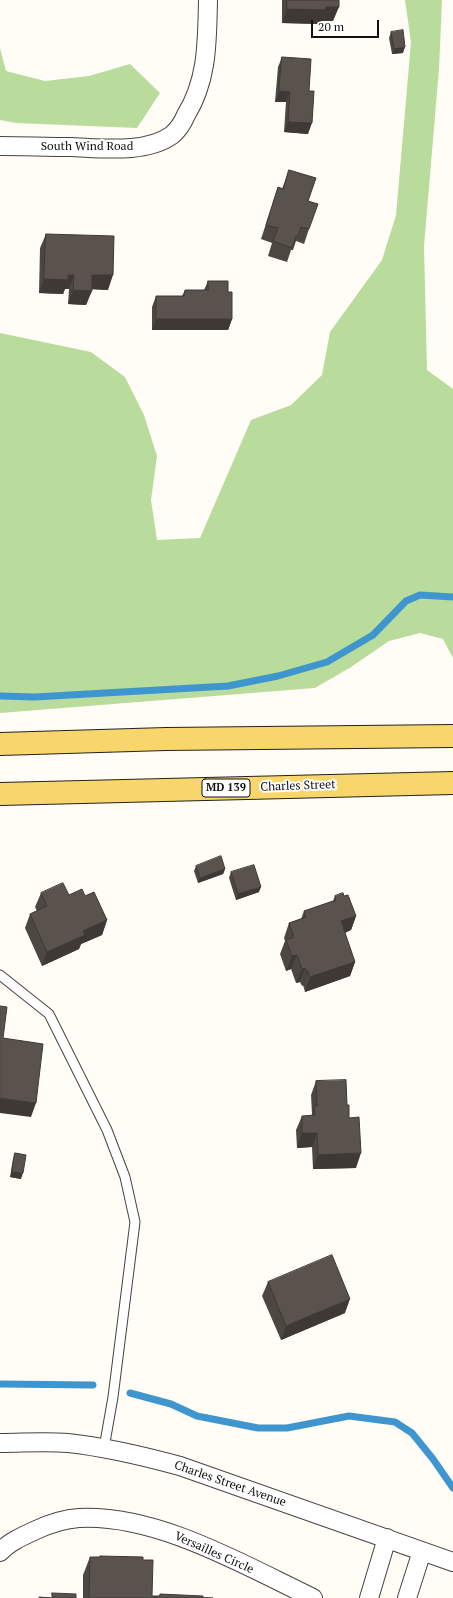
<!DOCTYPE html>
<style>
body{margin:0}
#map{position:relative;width:453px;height:1598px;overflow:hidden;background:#fffdf5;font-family:"PT Serif",serif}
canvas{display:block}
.scale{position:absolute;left:311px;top:20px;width:68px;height:18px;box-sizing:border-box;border:2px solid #111;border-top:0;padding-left:5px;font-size:12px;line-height:14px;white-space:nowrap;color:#111;-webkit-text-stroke:3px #fff;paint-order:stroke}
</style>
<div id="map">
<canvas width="453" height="1598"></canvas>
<div class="scale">20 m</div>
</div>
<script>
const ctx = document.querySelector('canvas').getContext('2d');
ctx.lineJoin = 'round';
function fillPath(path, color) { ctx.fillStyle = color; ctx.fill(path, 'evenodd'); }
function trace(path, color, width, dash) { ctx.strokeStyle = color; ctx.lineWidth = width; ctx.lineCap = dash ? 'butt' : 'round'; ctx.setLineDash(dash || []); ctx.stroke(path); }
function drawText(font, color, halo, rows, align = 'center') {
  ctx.font = font + ' "PT Serif",serif'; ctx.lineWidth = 4; ctx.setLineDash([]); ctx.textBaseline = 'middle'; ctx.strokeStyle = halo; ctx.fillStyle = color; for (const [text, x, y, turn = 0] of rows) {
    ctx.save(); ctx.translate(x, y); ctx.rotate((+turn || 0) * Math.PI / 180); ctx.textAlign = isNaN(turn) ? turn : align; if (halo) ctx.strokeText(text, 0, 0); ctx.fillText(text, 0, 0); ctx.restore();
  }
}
const forest = new Path2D(`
 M405 0H442L439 69 424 246 427 370 453 389V658L443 639 420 633 389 641 351 667 315 688 0 713V333L91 352 125 377 144 415 157 456 151 500 157 540 200 538 251 420 291 405 322 375 330 332 382 260 396 215 411 42Z
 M0 48 6 71 45 81 89 76 130 64 160 93 137 128 16 123 0 120Z`);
const stream = new Path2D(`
 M0 696 35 697 228 686 278 676 327 662 373 635 406 601 420 595 453 597
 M0 1384 93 1385
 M130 1393 171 1404 197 1416 258 1428H287L349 1416 395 1422 412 1433 433 1459 453 1488`);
const service = new Path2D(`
 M0 975 49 1014 107 1130 125 1177 135 1222 113 1397 104 1448`);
const minor = new Path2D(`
 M0 146C23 146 47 147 70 147 101 148 146 154 172 135 178 130 183 122 186 115 208 79 207 41 208 0
 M0 1443C22 1443 45 1441 68 1443 106 1447 143 1456 180 1466L453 1562
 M0 1552C9 1542 23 1536 36 1530 49 1524 64 1519 79 1518 157 1514 244 1565 313 1598
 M369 1598 387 1538
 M407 1598 422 1551`);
const primary = new Path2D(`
 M0 744 166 739 453 736
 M0 794 453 783`);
const wall = new Path2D(`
 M282 0H339L333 21H321L320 24 282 23Z
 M391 32 403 53 392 54 389 38Z
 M282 57 309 91 308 134 284 132 286 102H275L278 67Z
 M289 170 308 201 309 229 304 244 296 241 293 250H291L287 262 268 256 272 243 261 239 278 187 282 189Z
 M46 234 108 290 92 289 86 305 68 304 69 289H65L63 294 39 293 40 248Z
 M208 281 228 292 232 319 228 330H152V307L156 296H182L185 290H204Z
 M196 866 225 869 223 874 198 883 194 871Z
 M231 872 259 892 236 900 229 878Z
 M41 893 85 896 107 920 102 935 81 944 79 949 42 966 25 928 30 914 37 911 35 907Z
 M335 896H344L356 916 351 930 345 933 355 962 350 976 305 992 303 985 302 986 300 982 296 983 291 969 286 971 280 954 285 941 284 938 289 923 301 919 304 911 333 901Z
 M316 1081 347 1105 349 1118 356 1168 313 1169 312 1147 297 1148 296 1130 302 1116H311L312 1114 311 1095Z
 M15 1153 21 1179 10 1177 13 1159Z
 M268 1282 345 1313 281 1340 262 1296Z
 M90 1557 143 1560 152 1596H159L160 1594 213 1598H83V1575Z`);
const shadedWall = new Path2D(`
 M326 7H339L333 21H321L320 24 282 23 287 9Z
 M405 47 403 53 392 54 394 49Z
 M279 91 290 92 286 102H275Z
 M288 122 312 123 308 134 284 132Z
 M68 275H74L69 289H65L63 294 39 293 44 279Z
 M92 275H113L108 290 87 289Z
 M73 290 92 291 86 305 68 304Z
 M156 319H232L228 330H152Z
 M225 869 223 874 198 883 200 878Z
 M261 887 259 892 236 900 238 894Z
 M356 916 351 930 336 936 341 921Z
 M107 920 102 935 81 944 79 949 42 966 47 952 83 931Z
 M297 955 291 969 286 971 292 956Z
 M355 962 350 976 305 992 310 977Z
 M305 968 300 982 296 983 302 969Z
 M308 971 303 985 302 986 307 972Z
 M0 1098 36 1103 31 1117 0 1113Z
 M302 1133H317L312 1147 297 1148Z
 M361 1153 356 1168 313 1169 318 1155Z
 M12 1172 23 1173 21 1179 10 1177Z
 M350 1299 345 1313 281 1340 286 1326Z`);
const building = new Path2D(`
 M287 0H339V7H326L325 10 287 9Z
 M403 30 405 47 394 49 391 32Z
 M282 57 311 59 309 91H314L312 123 288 122 290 92 279 91Z
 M289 170 316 178 308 201 318 204 309 229 301 227 298 236H296L292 248 273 241 278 228 266 225 278 187 283 189Z
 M46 234 114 236 113 275H92V291L73 290 74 275H68V280L44 279Z
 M208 281H228V292H232V319H156V296H184L185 290H208Z
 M221 856 225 869 200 878 196 866Z
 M254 865 261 887 238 894 231 872Z
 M63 883 69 895 82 889 85 896 94 892 107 920 83 931 85 935 47 952 30 914 47 906 41 893Z
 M343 893 344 896 348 895 356 916 341 921 355 962 310 977 308 971 307 972 305 968 302 969 297 955 292 956 286 940 294 937 289 923 306 917 304 911 336 900 335 896Z
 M0 1006 7 1007 3 1038 43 1044 36 1103 0 1098Z
 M346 1080 347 1105H349V1118L359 1117 361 1153 318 1155 317 1133H302V1116L315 1115 314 1106H317L316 1081Z
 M15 1153 26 1155 23 1173 12 1172Z
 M332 1255 350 1299 286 1326 268 1282Z
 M100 1556 143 1557V1560H153L152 1596H160V1594L203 1596V1598H213H89L90 1557H100Z
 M52 1593 76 1594V1598H39V1597L52 1598Z`);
const shields = [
 [226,788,48]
];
const shieldNames = [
 ["MD 139",226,788]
];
const streetNames = [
 ["South Wind Road",87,147],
 ["Charles Street",298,786,-2],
 ["Charles Street Avenue",230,1484,19],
 ["Versailles Circle",214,1553,24]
];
fillPath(forest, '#b9dc9c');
trace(stream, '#3f96cf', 7);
trace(service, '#444', 11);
trace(minor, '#444', 20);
trace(primary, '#222', 24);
trace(service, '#fff', 9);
trace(minor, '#fff', 18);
trace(primary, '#f9d66b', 22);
fillPath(wall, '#4d4742');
fillPath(shadedWall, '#3f3936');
fillPath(building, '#5a524d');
trace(building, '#3f3936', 1);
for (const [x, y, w] of shields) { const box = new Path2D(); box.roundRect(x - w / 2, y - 9, w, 18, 3); ctx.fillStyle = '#fff'; ctx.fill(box); trace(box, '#111', 1); }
drawText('bold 11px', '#111', null, shieldNames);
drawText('12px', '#111', '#fff', streetNames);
</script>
